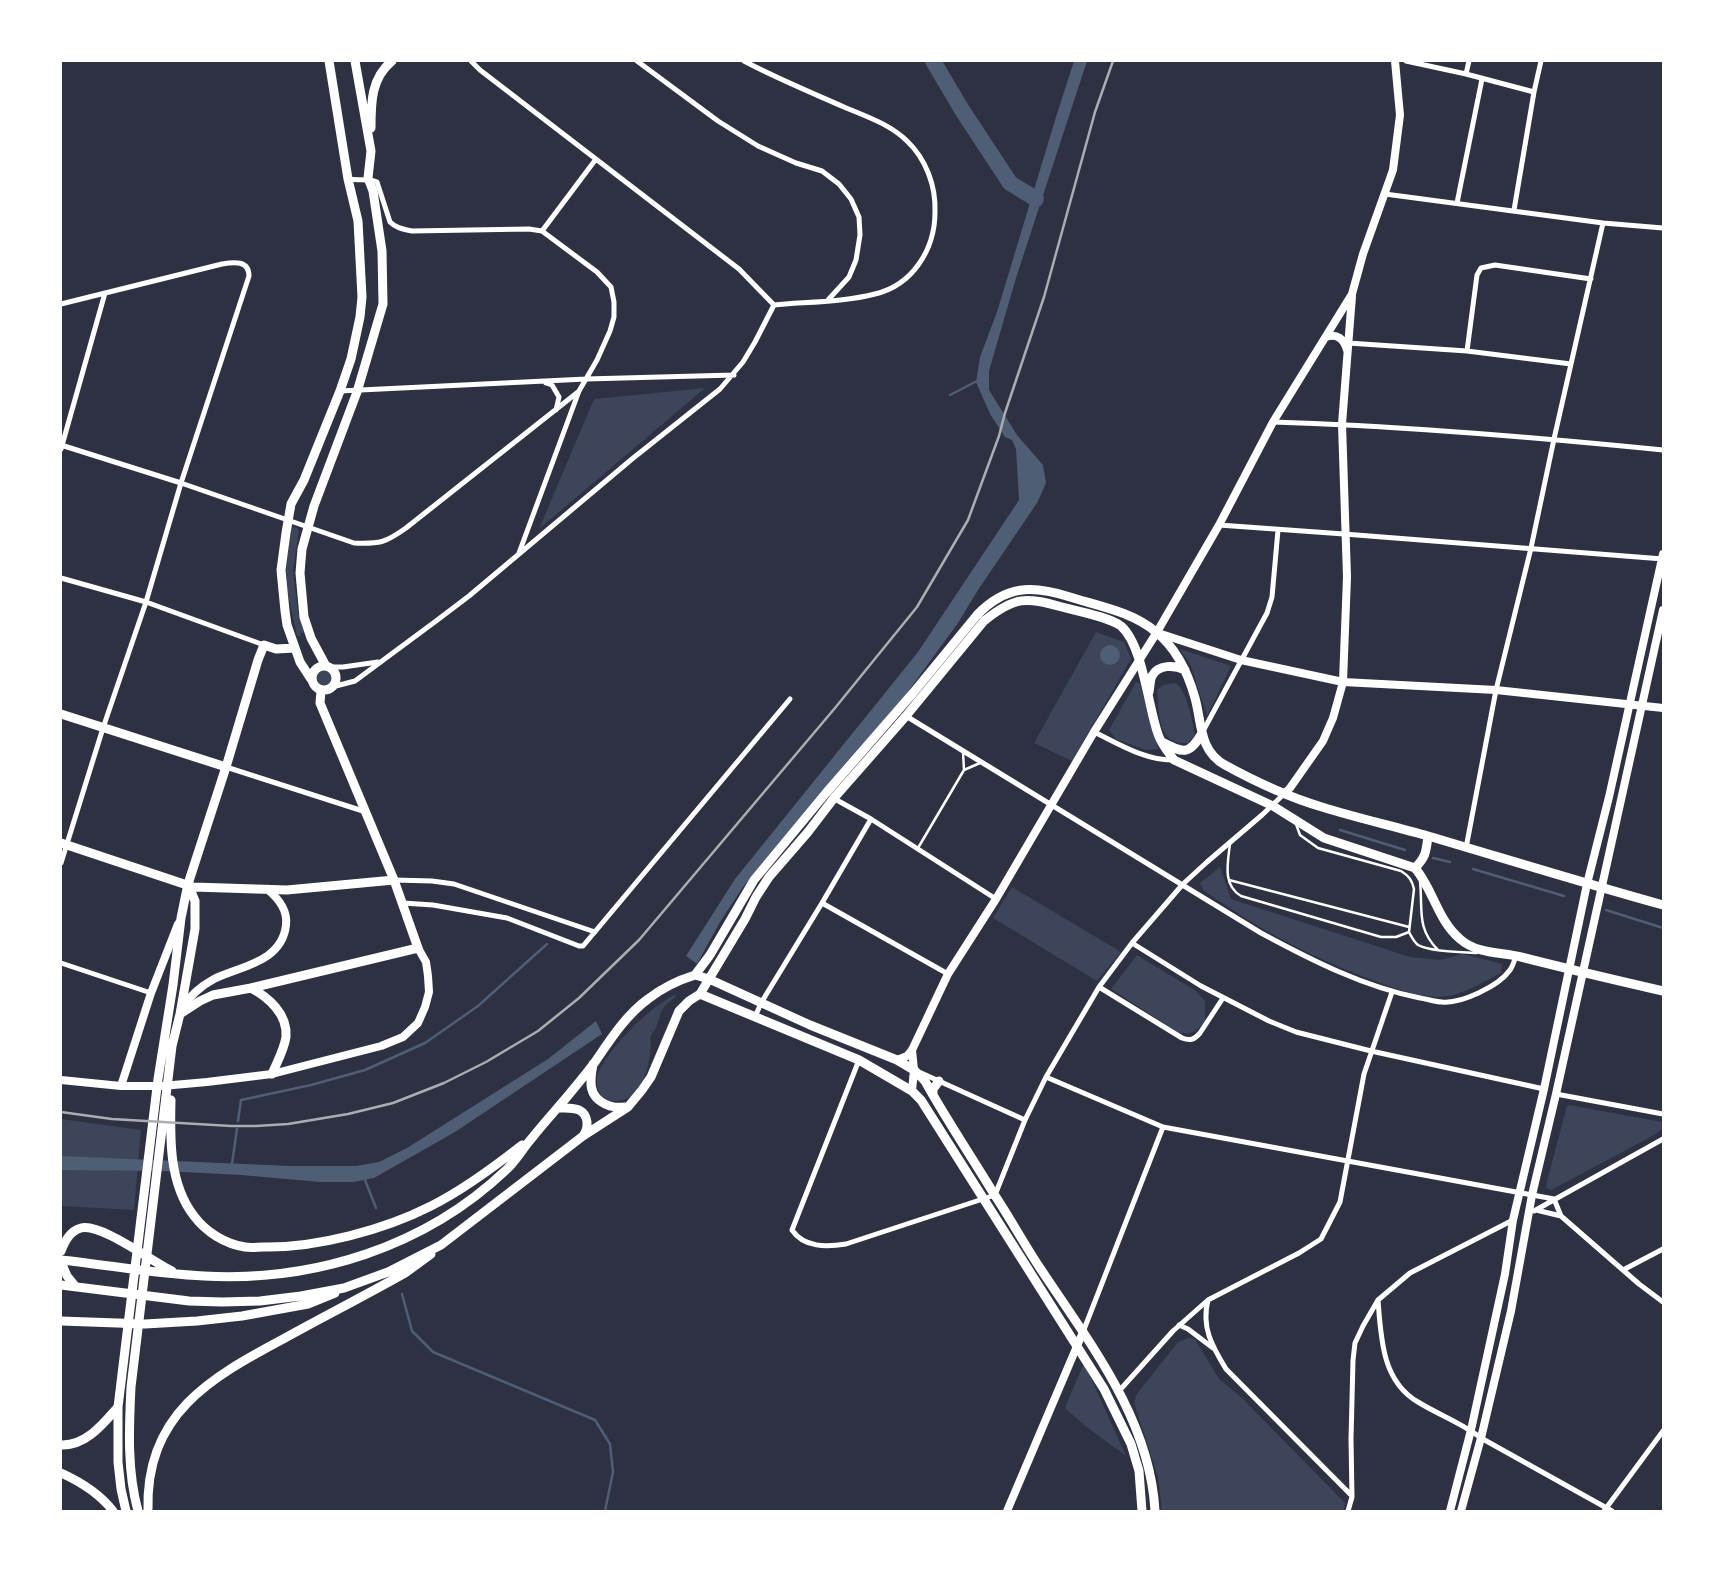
<!DOCTYPE html>
<style>
body{margin:0}
#map{position:relative;width:1724px;height:1572px;overflow:hidden;background:#2d3142;font-family:"Titillium Web",sans-serif}
canvas{display:block}
.frame{position:absolute;inset:0;border:62px solid #fff;pointer-events:none}
</style>
<div id="map">
<canvas width="1724" height="1572"></canvas>
<div class="frame"></div>
</div>
<script>
const ctx = document.querySelector('canvas').getContext('2d');
ctx.lineJoin = 'round';
function fillPath(path, color) { ctx.fillStyle = color; ctx.fill(path, 'evenodd'); }
function trace(path, color, width, dash) { ctx.strokeStyle = color; ctx.lineWidth = width; ctx.lineCap = dash ? 'butt' : 'round'; ctx.setLineDash(dash || []); ctx.stroke(path); }
const green = new Path2D(`
 M705 388 539 529 594 399Z
 M293 527 297 528 299 530 293 571 298 612 304 630 303 633H300L301 636H297L288 595 286 569 291 529Z
 M1096 632 1124 642 1131 659 1072 761 1034 743Z
 M1180 649 1231 666 1207 716 1191 666Z
 M316 678a8 8 0 1 1 16 0a8 8 0 1 1-16 0Z
 M1136 682 1140 684 1158 749 1146 750 1116 739 1109 730Z
 M1176 683C1189 696 1191 717 1195 735L1188 743C1184 743 1178 743 1175 742 1157 735 1159 706 1157 690L1163 685Z
 M1220 867 1231 899 1410 957 1440 960 1463 954 1502 964 1501 973C1481 983 1460 997 1437 997 1416 997 1395 988 1375 981 1337 967 1300 950 1265 930 1244 918 1224 904 1204 891L1200 883Z
 M1012 887 1121 952 1097 981 993 918Z
 M1137 955 1196 991 1205 1001V1023C1197 1030 1191 1035 1179 1033L1111 989Z
 M677 994C674 1000 668 1002 664 1007 660 1012 659 1020 657 1025 656 1029 653 1032 651 1035 650 1039 651 1043 651 1046 649 1064 645 1094 623 1100 614 1102 609 1102 602 1096 598 1092 596 1084 597 1078 602 1054 654 1002 677 994Z
 M1569 1105 1662 1122 1663 1128 1656 1134 1551 1190 1546 1188 1547 1181 1567 1106Z
 M61 1119 141 1130 134 1210 61 1206Z
 M1188 1338 1195 1339 1219 1379 1242 1398 1345 1503 1344 1511H1162L1158 1477 1134 1403 1136 1395 1178 1342Z
 M1084 1363 1126 1456 1084 1425 1066 1409V1405Z`);
const water = new Path2D(`
 M1074 61H1087L1016 278 989 371V390L1017 435 1043 465 1046 483 1037 503 978 590 958 623 901 701 743 887 720 922 697 964 686 956 735 879 918 652 1019 500 1016 449 1012 440 1005 437 990 414 976 382 980 357 997 312 1056 117Z
 M1100 655a10 10 0 1 1 20 0a10 10 0 1 1-20 0Z
 M596 1021 602 1034 455 1132 374 1178 354 1182H320L241 1175 163 1171 61 1170V1156L290 1166H356L379 1162 407 1148 548 1059Z`);
const stream = new Path2D(`
 M950 395 977 381
 M1340 830 1405 850
 M1433 858 1450 862
 M1473 869 1564 896
 M1606 910 1663 928
 M238 1121 241 1100 311 1085 365 1070 425 1043 478 1006 547 944
 M232 1164 237 1129
 M365 1180 376 1208
 M402 1294 412 1331 433 1352 595 1420 610 1444 613 1472 605 1511`);
const river = new Path2D(`
 M933 61 962 110 1010 183 1036 199`);
const service = new Path2D(`
 M964 770 980 763
 M1230 843C1228 862 1222 885 1241 896L1381 937H1396L1409 932 1414 889C1412 880 1409 876 1401 871L1318 848 1300 835 1296 824
 M918 848 964 770 963 752
 M1229 880 1409 927
 M1420 881C1423 909 1416 928 1438 950
 M1409 932C1411 936 1414 942 1418 945 1430 952 1463 952 1477 953`);
const minor = new Path2D(`
 M471 61 480 70 739 269 774 305C805 302 845 302 875 294 913 285 935 249 935 212 936 186 926 159 907 141 890 124 865 116 844 107 810 92 776 78 744 61
 M637 61 718 121 758 146 796 163 822 171 839 184 851 199 859 217 860 235 856 260 849 277 828 300
 M1406 61 1466 74 1534 92
 M1466 74 1469 61
 M348 179C359 181 367 178 377 182L390 222C396 228 403 229 412 231L529 229 542 231 597 272 611 287 614 302V317L610 331 597 360 579 391 519 553
 M1385 194 1603 223 1663 228
 M1457 203 1482 79
 M1514 210 1534 92 1541 61
 M542 231 596 159
 M61 304 222 264C234 262 249 260 249 276L181 483 146 602 103 728 61 863
 M1348 343 1467 351 1571 364
 M1467 351 1477 275 1481 268 1495 265 1591 279
 M546 383 552 385 559 397 556 410
 M340 391 586 379 734 375
 M1273 422C1403 426 1533 437 1663 450
 M61 445 181 483 354 543C380 544 385 543 406 528L578 392
 M61 449 105 293
 M1219 525 1344 534 1663 559
 M61 578 146 602 264 645
 M329 667H343L378 662
 M332 687 355 681 436 621 469 596 632 459 720 389 743 362 755 342 774 305
 M906 716 1261 933C1311 960 1364 987 1420 998 1427 999 1435 1002 1442 1002 1461 1004 1499 986 1510 970 1513 966 1514 961 1516 956
 M1094 732C1119 744 1146 761 1174 760
 M1202 733 1267 613 1272 597 1278 530
 M226 767 366 812
 M833 798 871 819 996 899
 M1466 848 1496 690 1531 548 1554 439 1603 223
 M394 880 432 881 454 884 595 932
 M403 903 433 905 507 918 579 946H583L790 699
 M822 903 948 974
 M1132 943 1201 986 1269 1021 1296 1032 1371 1051 1544 1089
 M61 963 151 993
 M1099 987 1182 1038C1190 1041 1194 1040 1200 1033L1223 998
 M755 1017 761 1003 822 903 871 819
 M859 1060 792 1230C804 1248 827 1247 846 1244L995 1195 1025 1120 1046 1077 1099 987 1132 943 1183 884 1207 862 1262 815 1284 794
 M919 1072 1025 1120
 M1046 1077 1163 1127 1554 1199
 M1556 1094 1663 1114
 M1554 1199 1561 1216
 M1536 1210 1561 1216 1639 1284 1663 1302
 M1534 1211 1663 1139
 M1623 1270 1663 1249
 M1208 1300C1201 1327 1212 1346 1226 1369L1352 1496
 M1378 1300C1381 1338 1382 1381 1418 1402 1439 1415 1462 1423 1481 1438L1612 1511
 M1179 1325 1188 1329 1213 1348
 M1083 1332 1163 1127
 M1119 1391 1173 1331 1208 1300 1299 1253 1321 1239 1340 1202 1364 1074 1392 992
 M1348 1511 1352 1497 1351 1439 1353 1360 1355 1343 1363 1326 1378 1300 1410 1273 1513 1220
 M1604 1511 1663 1431`);
const secondary = new Path2D(`
 M1326 337C1337 333 1344 339 1347 350
 M1158 633 1241 660 1343 682 1496 690 1663 708
 M1284 794 1290 788 1323 741 1333 718 1343 682 1347 577 1342 424 1352 296
 M182 1007C192 995 199 987 214 979 241 966 282 962 286 925 288 910 278 898 267 889
 M912 1050 914 1070 912 1091
 M897 1060 907 1056 912 1050 948 974 996 899 1094 732 1157 632 1219 525 1273 422 1352 294 1363 254 1393 170 1400 115 1395 61
 M61 1080 121 1086H162L207 1082 272 1074 381 1046 403 1037 418 1023 425 1007 429 992 428 976 426 962 418 948
 M121 1086 151 993 178 924
 M1007 1511 1083 1332
 M1450 1511 1471 1430 1505 1274 1513 1220 1544 1089 1587 884 1609 797 1663 554
 M1461 1511 1481 1438 1511 1311 1532 1195 1556 1094 1663 610`);
const primary = new Path2D(`
 M371 128C371 103 371 78 392 61
 M312 678a12 12 0 1 1 24 0a12 12 0 1 1-24 0Z
 M326 666 311 638 304 617 300 573 302 549 314 506 357 392 383 304 382 251 373 191 368 178 371 151 355 61
 M311 679 300 662 287 625 285 611 281 570 286 533 291 504 304 480 340 391 351 359 360 317 362 297 358 221 348 179 329 61
 M1149 692C1150 687 1150 680 1152 676 1158 664 1175 665 1185 670
 M61 714 226 767
 M1162 742C1183 753 1189 756 1202 733
 M61 843 193 887 287 890 394 880
 M1415 868C1426 857 1426 852 1428 836
 M695 975 710 955 754 880 826 793 913 693 977 615C1006 585 1032 585 1070 597 1099 606 1133 612 1156 632 1176 648 1188 673 1195 698 1202 723 1199 751 1225 765 1256 782 1288 797 1322 807 1357 818 1393 826 1428 836 1506 859 1584 883 1663 905
 M695 975 709 979 810 1025 897 1060 914 1070 925 1081C946 1119 971 1156 994 1194 1010 1218 1024 1244 1040 1268 1089 1342 1150 1419 1155 1511
 M251 988C268 997 288 1014 286 1037 284 1050 277 1062 272 1074
 M700 994 859 1060 912 1091 921 1100 1104 1389 1131 1444 1139 1471 1142 1511
 M180 1014 195 929V901L188 884
 M593 1064C592 1070 591 1075 591 1081 590 1100 608 1109 625 1107
 M933 1095V1089L939 1081
 M171 1100C170 1139 169 1184 194 1216 206 1232 225 1244 245 1247 251 1248 258 1247 264 1247 316 1248 384 1230 431 1206 463 1190 494 1167 522 1145
 M558 1108C564 1108 573 1107 579 1110 589 1115 589 1128 583 1136
 M61 1251C65 1241 70 1231 81 1228 101 1223 151 1261 172 1271
 M61 1260C109 1265 156 1274 204 1276 314 1282 425 1247 506 1170 516 1161 523 1148 532 1138 543 1124 555 1111 566 1098 576 1086 586 1074 595 1062 610 1040 626 1015 648 999 662 988 679 980 695 975
 M61 1262 67 1276 76 1287
 M61 1285 189 1301 222 1302 260 1301 301 1296 344 1288 388 1272 441 1245 583 1136 628 1107 642 1090 651 1077 679 1011 689 1001 700 994 745 919 756 897 769 877 808 832 834 798 906 716 984 621C1015 596 1026 597 1062 607 1077 611 1109 617 1121 626 1143 645 1148 707 1158 734 1161 744 1168 752 1174 760L1273 806 1324 838 1415 868C1433 889 1438 921 1460 939 1477 954 1500 952 1521 957 1568 969 1615 980 1663 991
 M61 1321 145 1324 197 1321 242 1316 308 1304 335 1293
 M61 1445C86 1446 103 1424 118 1407
 M61 1473C81 1482 100 1494 113 1511
 M126 1511 121 1489 118 1462V1407L158 1079 173 985 181 918 188 884 226 767 258 660 264 645 276 649 295 648
 M138 1511C127 1471 129 1428 131 1387L172 1046 180 1014 200 1001 213 995 251 988 418 948 394 880 320 703 321 691
 M148 1511C145 1414 210 1378 285 1338 325 1316 366 1295 405 1273L431 1254`);
const rail = new Path2D(`
 M61 1112 112 1119 231 1126H256L288 1124 348 1114 393 1103 444 1083 486 1062 538 1031 579 998 639 940 835 708 917 607 968 520 999 436 1005 413 1044 297 1095 112 1113 61`);
fillPath(green, '#3c4559');
fillPath(water, '#4f5d75');
trace(stream, '#4f5d75', 2.5);
trace(river, '#4f5d75', 16);
trace(service, '#fff', 2.5);
trace(minor, '#fff', 5);
trace(secondary, '#fff', 8);
trace(primary, '#fff', 9);
trace(rail, '#abadb3', 2.5);
</script>
